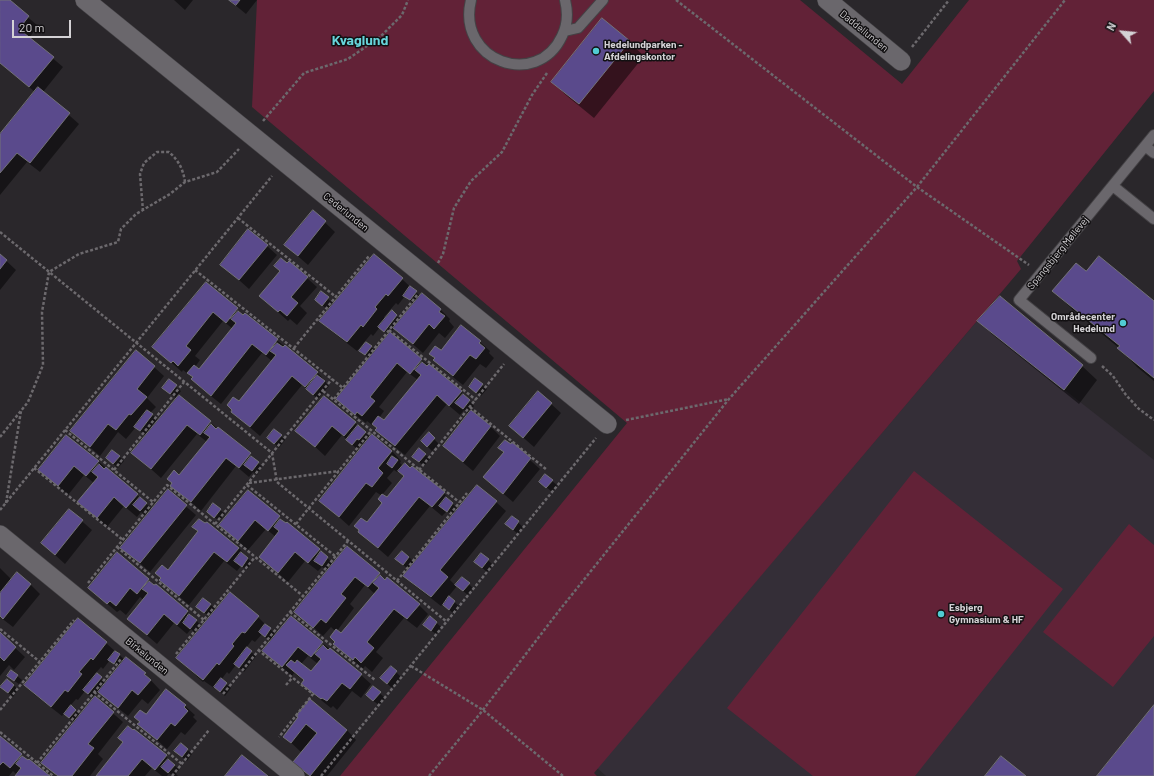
<!DOCTYPE html>
<meta charset="utf-8">
<style>
body{margin:0}
#map{position:relative;width:1154px;height:776px;overflow:hidden;background:#2a272b;font-family:Barlow,sans-serif}
canvas{display:block}
.north{position:absolute;left:1102px;top:12px;width:40px;height:40px;-webkit-text-stroke:3px #121012;paint-order:stroke;rotate:297deg;font-size:11px;font-weight:700;line-height:16px;text-align:center;color:#d4d2d5}
.north::after{content:'';display:block;margin:auto;width:14px;height:18px;background:#d4d2d5;clip-path:polygon(50% 0,100% 100%,50% 72%,0 100%)}
.scale{position:absolute;left:12px;top:20px;width:59px;height:18px;box-sizing:border-box;border:2px solid #d4d2d5;border-top:0;padding-left:5px;font-size:12px;line-height:14px;white-space:nowrap;color:#d4d2d5;-webkit-text-stroke:3px #121012;paint-order:stroke}
</style>
<div id="map">
<canvas width="1154" height="776"></canvas>
<div class="north">N</div>
<div class="scale">20 m</div>
</div>
<script>
const ctx = document.querySelector('canvas').getContext('2d');
ctx.lineJoin = 'round';
function fillPath(path, color) { ctx.fillStyle = color; ctx.fill(path, 'evenodd'); }
function trace(path, color, width, dash) { ctx.strokeStyle = color; ctx.lineWidth = width; ctx.lineCap = dash ? 'butt' : 'round'; ctx.setLineDash(dash || []); ctx.stroke(path); }
function drawText(font, color, halo, rows, align = 'center') {
  ctx.font = font + ' Barlow,sans-serif'; ctx.lineWidth = 3; ctx.setLineDash([]); ctx.textBaseline = 'middle'; ctx.strokeStyle = halo; ctx.fillStyle = color; for (const [text, x, y, turn = 0] of rows) {
    ctx.save(); ctx.translate(x, y); ctx.rotate((+turn || 0) * Math.PI / 180); ctx.textAlign = isNaN(turn) ? turn : align; if (halo) ctx.strokeText(text, 0, 0); ctx.fillText(text, 0, 0); ctx.restore();
  }
}
const built = new Path2D(`
 M977 321 1154 460V776H606L597 768Z`);
const green = new Path2D(`
 M257 0H800L902 84 969 0H1154V91L1017 261 1021 269 594 773 597 776H340L627 423 252 107Z
 M914 471 1063 589 915 776H813L727 708Z
 M1129 524 1154 545V636L1113 687 1043 632Z`);
const shadow = new Path2D(`
 M0 0H8L38 26 29 38 63 67 43 92 79 124 40 172 27 162 0 195V135L35 92 0 63Z
 M174 0H193L185 10Z
 M229 0H257L246 14Z
 M629 42 644 56 594 118 567 96 552 82Z
 M313 211 335 232 308 265 285 245Z
 M267 246 277 255 249 289 221 264Z
 M0 255 16 270 0 290Z
 M281 271 307 278 317 287 300 306 307 313 297 325 290 319 288 321 260 296Z
 M1086 273 1154 303V381L1137 367 1119 348 1073 310 1054 291Z
 M402 279 420 296 422 294 441 310 450 319 449 321 454 327 445 338 439 333 423 353 394 328 390 334 429 366 461 391 474 406 470 411 491 427 500 436 473 471 454 455 444 446 469 414 464 410 460 415 447 404 405 455 386 440 376 430 378 428 373 424 372 425 367 421 366 423 347 408 370 359 361 350 366 343 376 351 389 335 380 327 373 336 371 334 357 351 330 330 320 321 329 311 321 304V293L334 304ZM405 296 414 304 401 320 392 312 386 319 384 317 396 303 398 305ZM407 372 418 380 384 422 379 418 384 411 379 407Z
 M206 283 244 316 245 315 317 372 326 382V383L329 386 318 399 302 385 260 436 232 412 272 361 262 353 221 404 202 389 192 379 194 378 189 373 188 374 183 370 182 372 154 347ZM223 321 233 329 200 370 195 367 200 360 195 356Z
 M979 321 1082 366 1097 380 1079 404 993 335Z
 M480 342 490 351 489 353 494 358 486 368 480 364 463 385 444 370 434 360 435 359 430 354Z
 M136 351 164 376 147 398 156 407 150 413 157 419 145 435 136 427 126 439 118 432 100 456 71 431Z
 M169 381 181 391 178 395 218 429 250 454 262 467 257 475 253 472 249 477 236 466 201 511 172 485 207 442 197 434 161 478 133 453 177 399 163 388Z
 M482 385 487 389 481 396 474 391Z
 M538 392 561 413 534 447 510 426Z
 M355 423 371 438 392 451 401 461 400 463 402 465 397 472 394 470 387 478 392 483 382 495 387 499 405 477 399 471 444 493 458 510 496 502 506 511 450 580 456 586 462 578 473 588 468 595 457 586 448 597 459 606 454 614 443 604 441 606 414 585 404 576 409 570 397 559 409 557 415 563 453 516 447 511 442 516 430 506 388 557 359 532 383 503 382 496 376 492 349 526 320 500 365 445 362 443 357 449 342 435 325 456 297 430Z
 M429 434 439 444 432 451 422 441Z
 M281 436 285 440 279 448 273 442Z
 M512 444 540 469 513 502 484 477Z
 M425 454 430 459 424 466 413 457Z
 M119 456 124 461 118 468 111 462Z
 M98 461 137 495 151 508 145 515 141 512 137 517 124 506 107 527 78 502 94 483 84 475 68 495 40 470Z
 M552 481 557 485 552 492 545 486Z
 M168 491 196 515 150 572 122 548Z
 M248 491 286 524 319 549 332 563 327 570 322 567 318 571 305 561 288 582 260 557 276 537 266 529 248 550 220 525Z
 M69 510 92 530 65 564 42 543Z
 M220 510 225 514 219 521 213 516Z
 M512 517 523 527 518 534 506 524Z
 M194 527 239 548 252 563 247 570 241 566 237 571 224 561 189 605 160 580 199 532Z
 M347 548 386 580 419 605 428 614 417 628 404 618 376 652 383 658 372 672 365 666 363 669 334 644 336 642 335 631 331 627 323 636 295 611ZM365 585 375 594 342 635 337 631 354 608 350 604Z
 M117 554 155 586 156 585 188 612 197 621 201 626 195 633 191 629 187 634 174 623 157 644 128 619 144 600 140 597 126 615 120 610 117 612 89 588Z
 M488 560 493 565 487 572 475 562Z
 M0 568 12 580 30 584 40 594 13 627 0 617Z
 M210 604 215 609 209 616 202 611Z
 M258 617 276 635 291 617 361 675 371 684 361 698 352 691 337 710 333 706 331 708 312 693 303 684 304 681 294 673 292 676 263 651 271 642 262 634 255 642 252 640 246 648 256 656 244 672 236 665 229 674 227 672 221 680 231 688 225 696 215 687 214 688 204 681 203 682 177 658ZM308 656 318 664 311 672 301 664Z
 M430 617 441 627 436 634 429 629Z
 M78 620 106 643 125 660 126 658 145 674 160 690 148 704 142 699 128 716 109 701 99 691 94 697 123 722 98 754 103 759 90 776H57L42 762 74 722 64 713 62 716 35 695 25 685ZM110 660 119 668 106 683 95 674 101 667 103 669ZM85 691 93 699 80 715 70 706 76 699 78 700Z
 M0 634 25 657 14 670 9 665 0 676Z
 M391 667 401 677 392 688 381 678Z
 M17 676 22 680 19 684 13 680Z
 M14 685 18 690 13 697 1 687Z
 M374 688 385 698 379 705 372 700Z
 M185 706 195 715 193 717 197 721 185 735 181 732 167 749 139 724 140 722 135 717Z
 M300 717 347 730 356 740 327 776H309L294 762 302 753 284 736Z
 M0 737 28 761 49 776H16L17 775 13 771 9 776H0Z
 M119 738 166 756 179 770 176 774 178 776H173L169 773 167 776H162L152 768 145 776H97L124 743Z
 M181 744 192 754 187 761 175 751Z`);
const building = new Path2D(`
 M0 0H10L29 16 19 29 54 57 29 87 0 63Z
 M229 0H240L236 5Z
 M602 18 630 41 579 104 551 82Z
 M38 87 70 113 30 163 17 153 0 173V134Z
 M313 210 326 221 298 256 284 245Z
 M248 229 268 245 239 280 220 265Z
 M0 254 7 260 0 269Z
 M374 254 403 278 388 296 386 294 375 307 377 309 363 327 361 325 347 342 319 321Z
 M1099 256 1154 301V378L1117 348 1120 346 1052 291 1076 263 1086 271Z
 M281 258 287 263 289 261 308 277 291 297 298 303 287 316 280 310 278 312 259 296 280 271 274 266Z
 M206 282 238 308 226 323 213 312 186 346 191 350 178 366 173 361 171 363 152 347Z
 M410 286 417 291 410 300 403 296Z
 M321 291 329 297 322 306 315 300Z
 M422 293 441 309 439 312 445 316 434 329 429 324 413 344 393 328Z
 M1000 296 1083 365 1064 390 977 321Z
 M392 310 397 315 384 332 378 327Z
 M238 311 243 315 245 313 278 339 266 355 252 344 211 396 191 379 193 377 187 373 194 365 199 369 236 323 231 319Z
 M461 325 481 341 479 343 485 348 476 359 470 355 453 376 433 360 435 358 429 354 435 346 441 350Z
 M390 332 422 359 410 374 397 363 370 397 375 401 362 416 357 412 355 415 336 399Z
 M366 342 372 346 365 355 359 351Z
 M277 343 283 347 285 345 318 372 305 387 292 376 250 427 231 412 232 410 227 405 233 397 239 401 276 355 270 351Z
 M136 350 155 366 137 389 147 397 131 415 129 414 116 430 108 424 90 447 70 431Z
 M422 362 427 366 429 364 462 391 449 406 437 395 395 446 375 430 377 428 372 424 378 416 384 420 421 375 415 370Z
 M317 375 325 381 313 395 306 389Z
 M475 378 483 384 476 393 469 387Z
 M169 379 177 385 170 394 162 388Z
 M538 391 552 403 523 438 509 426Z
 M463 394 470 400 463 409 455 403Z
 M179 395 211 421 200 435 187 425 151 469 131 453Z
 M324 396 356 422 344 436 332 426 315 447 295 431Z
 M147 410 153 414 140 431 134 427Z
 M471 410 491 426 463 462 443 446Z
 M211 424 216 429 218 427 251 453 239 468 226 458 191 502 170 486 172 483 167 479 174 470 179 475 210 437 204 433Z
 M358 425 366 432 359 440 357 439 352 445 346 440Z
 M274 429 282 435 274 444 267 438Z
 M429 432 435 438 427 447 421 441Z
 M372 434 392 451 378 468 383 473 372 487 366 483 339 517 319 501Z
 M66 435 99 461 86 476 74 466 58 486 38 470Z
 M505 440 511 444 512 442 531 458 503 494 483 477 504 452 498 448Z
 M419 448 426 454 419 462 412 457Z
 M112 450 120 456 113 464 106 458Z
 M251 456 259 462 252 471 244 465Z
 M392 456 398 460 392 468 387 464Z
 M405 463 410 468 412 466 445 492 432 507 419 497 378 548 358 532 359 530 354 526 361 518 367 522 382 503 378 499 382 494 387 497 404 476 398 471Z
 M99 464 104 469 106 467 138 494 126 508 114 497 97 518 77 502 98 477 92 472Z
 M545 474 553 480 546 488 539 482Z
 M477 485 497 501 440 570 448 577 431 597 403 576Z
 M168 489 187 505 140 563 120 548Z
 M248 490 280 516 268 531 255 520 238 541 219 525Z
 M140 497 147 503 140 511 133 505Z
 M446 497 453 503 447 512 439 506Z
 M213 503 221 509 214 518 207 512Z
 M69 509 83 520 55 555 41 543Z
 M512 516 519 521 513 530 505 524Z
 M199 519 205 523 207 522 239 548 227 562 214 552 179 596 159 580 161 578 155 573 162 565 168 570 198 531 192 527Z
 M280 519 286 523 287 522 320 549 308 563 295 552 278 573 259 557 279 531 274 527Z
 M347 546 380 573 368 587 355 577 341 594 346 598 326 623 321 619 313 628 294 612Z
 M321 551 328 557 322 566 314 561Z
 M402 551 409 557 403 565 395 559Z
 M117 552 149 579 137 594 130 588 116 606 110 601 107 604 88 588Z
 M241 552 248 558 242 567 234 561Z
 M481 553 489 559 482 568 474 562Z
 M17 572 31 584 3 619 0 616V593Z
 M380 575 385 580 387 577 420 604 407 619 394 609 367 642 374 648 361 663 355 657 353 660 333 644 335 642 330 637 336 629 341 633 379 588 373 583Z
 M462 577 470 583 463 591 455 585Z
 M149 581 154 585 156 584 188 611 177 625 164 614 147 635 127 619 148 593 142 589Z
 M230 592 259 616 245 633 242 632 232 644 234 646 219 665 217 663 203 680 176 658Z
 M449 596 455 601 449 610 443 605Z
 M203 598 211 604 204 613 196 607Z
 M189 614 197 620 190 629 183 623Z
 M291 616 323 642 311 657 298 647 282 667 262 651Z
 M430 616 437 622 431 631 423 625Z
 M78 618 107 642 93 660 91 658 79 672 82 674 68 692 65 690 51 707 24 685Z
 M265 624 271 628 265 637 259 632Z
 M0 632 16 647 4 661 0 657Z
 M323 645 328 650 330 648 362 674 350 689 342 683 327 701 322 698 321 699 301 684 304 680 286 665 291 660 295 663 297 660 311 671 321 659 315 654Z
 M247 647 252 651 239 668 234 664Z
 M115 651 120 654 114 664 108 660Z
 M126 657 146 673 144 674 151 680 138 695 132 690 118 708 98 692Z
 M391 666 397 671 387 684 380 678Z
 M11 670 18 675 14 681 7 676Z
 M97 673 102 677 88 694 83 690Z
 M221 678 227 683 220 692 214 687Z
 M7 679 14 685 8 693 0 687Z
 M373 686 381 692 373 701 366 695Z
 M166 689 186 705 184 707 188 711 175 726 171 723 157 740 137 724 140 722 134 717 140 710 146 714Z
 M95 696 114 712 88 744 94 748 72 776H58L41 763Z
 M310 699 347 730 310 776 293 762 317 733 306 724 291 743 283 737 298 717 296 716Z
 M71 705 76 710 69 718 64 714Z
 M1154 705V776H1097Z
 M128 726 133 730 134 729 167 755 155 770 142 759 128 776H96L123 742 118 738Z
 M0 736 22 754 10 768 3 762 0 765Z
 M181 743 188 749 182 757 174 751Z
 M242 755 268 776H225Z
 M22 756 28 760 29 759 50 776H15L21 768 16 764Z
 M1001 756 1026 776H985Z
 M168 759 175 765 168 773 161 767Z`);
const path = new Path2D(`
 M676 0 917 187 1029 265
 M912 47 949 0
 M263 121 304 73 348 59 380 37 402 15 408 0
 M143 211 140 174 144 163 157 152H169C179 161 183 169 185 182
 M238 218 336 297
 M0 232 272 453 277 482 447 622
 M438 263 443 254 454 208 471 181 502 152 532 95 547 73
 M195 270 343 388
 M389 330 476 400
 M294 348 369 256
 M1102 366 1113 376 1126 395 1139 409 1154 420
 M323 391 459 502
 M334 399 418 294
 M470 407 547 470
 M626 420 729 399
 M65 430 153 502
 M0 437 28 402 43 365 42 312 49 272 79 254 118 242 121 229 136 214 170 194 185 182 217 172 239 149
 M34 468 123 540
 M114 470 184 382
 M419 470 504 364
 M249 483 339 471
 M247 485 335 556
 M6 503 21 411
 M0 510 272 176
 M215 524 332 379
 M296 524 371 431
 M117 547 204 620
 M397 581 467 493
 M88 583 167 485 303 596
 M290 612 375 680
 M0 629 40 662
 M258 650 313 694 279 737
 M176 654 255 557
 M411 666 483 710 563 776
 M286 685 292 678
 M94 692 182 764
 M223 694 348 541
 M0 710 74 620
 M0 732 53 776
 M37 763 121 659
 M172 776 209 730
 M321 776 596 438
 M429 776 483 710 558 612 729 399 917 187 1065 0`);
const service = new Path2D(`
 M471 0C456 61 537 90 562 36 568 24 568 12 565 0
 M565 31 578 28 603 0
 M1145 146 1154 153
 M1113 186 1154 219
 M1091 358 1019 300 1154 135`);
const minor = new Path2D(`
 M85 0 607 424
 M827 0 901 61
 M0 535 295 776`);
const markers = [
 [596,51,4,"#51ccd3"],
 [1123,323,4,"#51ccd3"],
 [941,614,4,"#51ccd3"]
];
const streetNames = [
 ["Daddellunden",864,31,39],
 ["Cederlunden",346,212,39],
 ["Spangsbjerg Møllevej",1058,253,-51],
 ["Birkelunden",147,656,39]
];
const poiNames = [
 ["Hedelundparken -",604,45],
 ["Afdelingskontor",604,57],
 ["Områdecenter",1115,317,"right"],
 ["Hedelund",1115,329,"right"],
 ["Esbjerg",949,608],
 ["Gymnasium & HF",949,620]
];
const districtNames = [
 ["Kvaglund",360,40]
];
fillPath(built, '#342e37');
fillPath(green, '#622237');
fillPath(shadow, '#0007');
fillPath(building, '#5a4a8c');
trace(building, '#737277', 1);
trace(service, '#444245', 12);
trace(minor, '#444245', 20);
trace(path, '#6c696d', 2.5, [3, 2]);
trace(service, '#6a676c', 10);
trace(minor, '#6a676c', 19);
for (const [x, y, r, color] of markers) { const dot = new Path2D(); dot.arc(x, y, r, 0, 2 * Math.PI); ctx.fillStyle = color; ctx.fill(dot); trace(dot, '#121012', 1.5); }
drawText('10px', '#d4d2d5', '#121012', streetNames);
drawText('bold 10px', '#d4d2d5', '#121012', poiNames, 'left');
drawText('bold 14px', '#67d4da', '#121012', districtNames);
</script>
